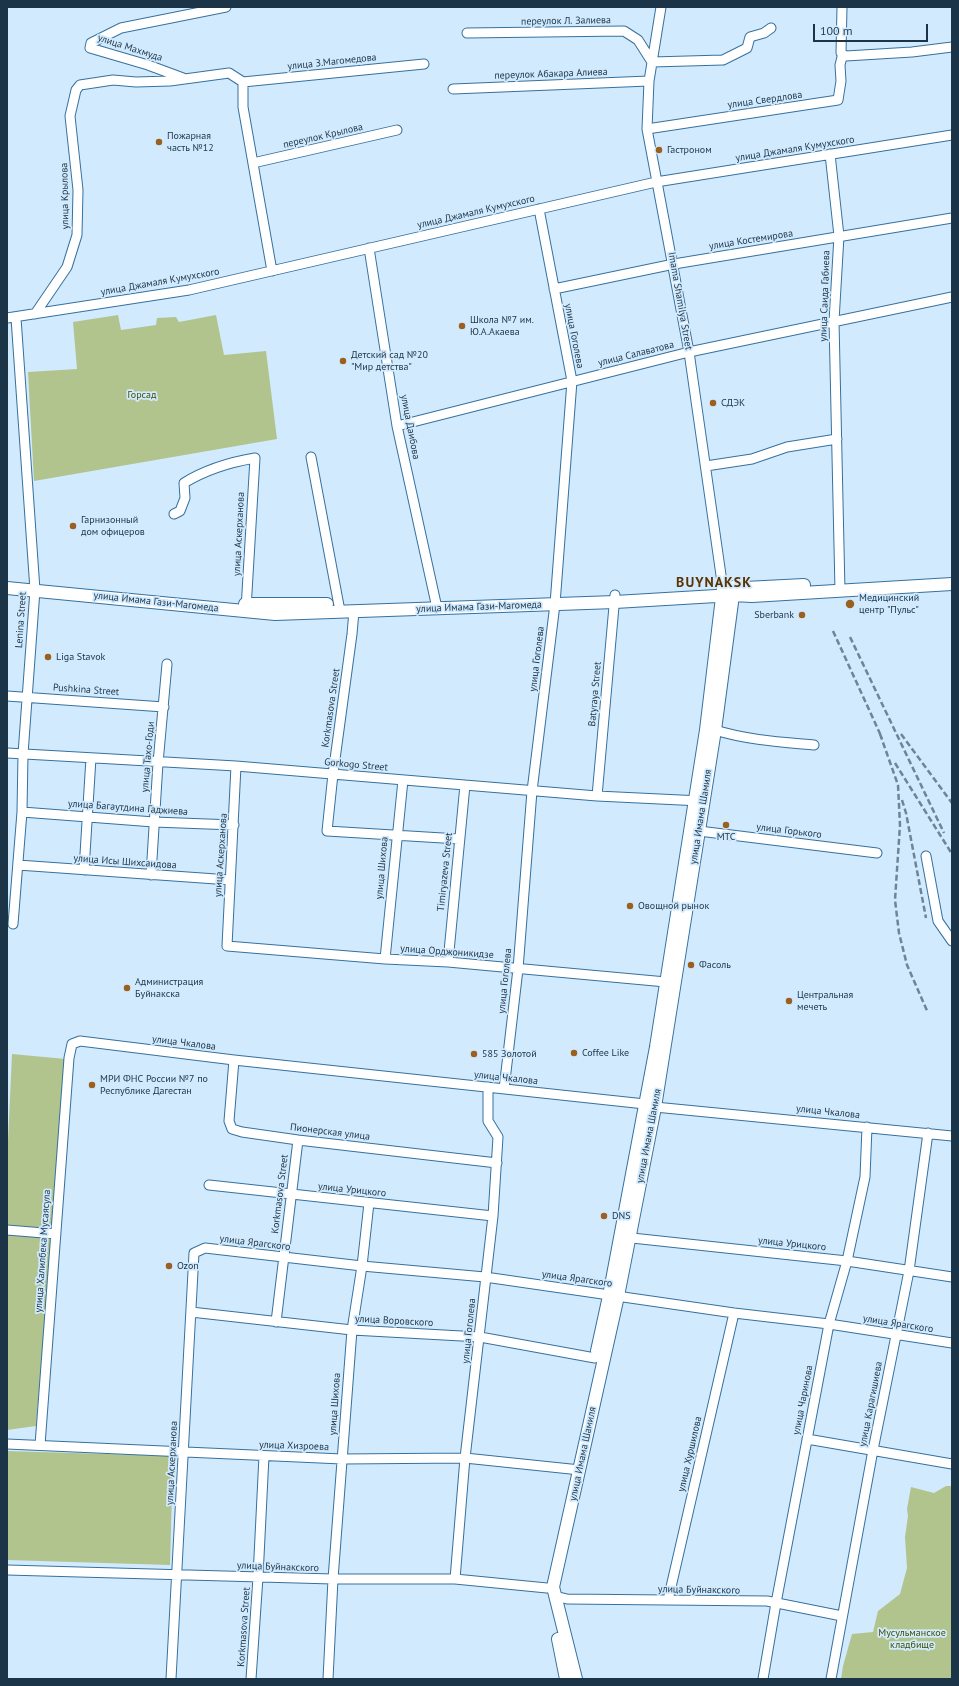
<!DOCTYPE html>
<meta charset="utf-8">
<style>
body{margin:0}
#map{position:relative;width:959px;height:1686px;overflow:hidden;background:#d2eafe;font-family:"PT Sans",sans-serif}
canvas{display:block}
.frame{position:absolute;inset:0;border:8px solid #1b3447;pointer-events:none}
.scale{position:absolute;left:813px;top:24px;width:115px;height:18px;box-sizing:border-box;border:2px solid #1b3447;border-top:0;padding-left:5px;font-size:12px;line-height:14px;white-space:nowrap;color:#1b3447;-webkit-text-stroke:3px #d2eafe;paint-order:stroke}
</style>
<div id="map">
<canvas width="959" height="1686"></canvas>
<div class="frame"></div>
<div class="scale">100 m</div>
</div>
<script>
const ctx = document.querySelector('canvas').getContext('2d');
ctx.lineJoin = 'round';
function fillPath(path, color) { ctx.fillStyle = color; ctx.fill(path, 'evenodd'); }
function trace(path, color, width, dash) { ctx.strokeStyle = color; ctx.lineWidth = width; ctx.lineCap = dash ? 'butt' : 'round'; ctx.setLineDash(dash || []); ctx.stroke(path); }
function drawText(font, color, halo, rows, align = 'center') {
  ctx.font = font + ' "PT Sans",sans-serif'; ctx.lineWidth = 3.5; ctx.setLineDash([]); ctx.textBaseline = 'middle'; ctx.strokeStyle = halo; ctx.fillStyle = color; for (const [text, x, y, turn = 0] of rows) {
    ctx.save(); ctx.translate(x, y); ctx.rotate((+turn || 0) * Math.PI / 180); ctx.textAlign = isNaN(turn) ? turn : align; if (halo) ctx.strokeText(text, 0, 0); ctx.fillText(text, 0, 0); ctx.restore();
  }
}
const green = new Path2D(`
 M118 315 121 330 156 325 157 318 176 317 179 322 216 315 224 355 266 351 277 439 34 481 28 372 77 369 73 322Z
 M12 1054 66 1059 36 1426 7 1430V1163Z
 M7 1451 173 1456 170 1565 7 1560Z
 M946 1486H952V1679H841L843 1666 852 1634 873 1632 878 1611 900 1594 907 1568 905 1537 908 1516 907 1509 911 1487 934 1493Z`);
const minor = new Path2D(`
 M661 7 649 81 647 129 689 352 723 589
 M842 7 841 53 846 56 912 52 952 47
 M467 33 624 31 638 40 652 62 723 60 747 48 750 37 764 33 771 28
 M183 78 148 65 90 48 91 43 121 28 226 7
 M243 82V107L272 271
 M243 82 424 64
 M453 89 649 81
 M647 129 838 100 841 81 840 65 842 57 846 56
 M830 154 839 236 834 321 840 591
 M253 163 397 130
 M369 248 397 426 437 608
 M554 289 674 264 952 218
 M35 314 67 267 77 235 78 190 70 116 76 90 80 85 113 80 136 82 170 81 229 73 243 82
 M7 318 189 290 656 182 952 135
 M397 426 689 352 952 297
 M311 457 340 611
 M706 466 752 459 787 447 837 439
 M174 514 180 511 185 498 184 483C205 470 231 462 255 458L246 609
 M354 611 352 634 333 774 327 831 459 839
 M7 696 164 707
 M715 730C747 740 781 742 814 745
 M7 753 236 766 597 796 701 801
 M236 766 227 946 385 959 448 962 666 982
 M597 796 615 595
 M22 812 154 822 234 825
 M699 831 877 853
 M926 856 938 921 952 941
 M18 865 230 880
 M84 870 91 758
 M151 875 158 763 167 664
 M13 924 22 812 23 754 35 590 16 318
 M385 959 403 780
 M448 962 465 785
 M234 1060 229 1121 232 1129 242 1132 298 1140 497 1163
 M504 1089 518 969 532 791 555 604 572 381 539 209
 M209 1185 493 1216
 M7 1230 56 1234
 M629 1240 632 1238 847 1261 952 1277
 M191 1312 352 1330 480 1337 595 1358
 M276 1322 298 1140
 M807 1439 952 1464
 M7 1444 342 1459 465 1458 580 1470
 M40 1445 69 1058 72 1044 80 1041 234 1060 645 1104 655 1107 952 1136
 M7 1570 333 1579H455L547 1588
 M455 1579 465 1458 493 1216 498 1137 488 1121V1087
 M555 1596 567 1599 767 1601 842 1616
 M668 1600 734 1313
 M171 1679 194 1253 205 1248 362 1266 485 1277 734 1313 829 1324 952 1343
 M251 1679 258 1577 264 1456
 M328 1679 333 1579 352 1330 362 1266 369 1203
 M763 1679 776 1603 829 1324 847 1261 865 1177 867 1127
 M831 1679 873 1450 909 1271 928 1133`);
const secondary = new Path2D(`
 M7 588 275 614 615 602 733 595 752 596 952 584
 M725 589 804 585
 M245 604H327
 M597 1351 609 1296 656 1047 706 730 723 589
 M558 1639 566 1679
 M576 1679 553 1587 618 1296 655 1107 715 730 733 595V587`);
const rail = new Path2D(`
 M833 631 882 738
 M850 637 944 833
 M880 734 898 785 900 825 895 900 899 933 907 965 928 1013
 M901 734 952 803
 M895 763 952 854
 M902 800 906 813 926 918`);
const markers = [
 [159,142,4,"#9a601f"],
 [659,150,4,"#9a601f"],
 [462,326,4,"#9a601f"],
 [343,361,4,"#9a601f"],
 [713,403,4,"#9a601f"],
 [73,526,4,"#9a601f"],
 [850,604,5,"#9a601f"],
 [802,615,4,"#9a601f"],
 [48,657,4,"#9a601f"],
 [726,825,4,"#9a601f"],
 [630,906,4,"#9a601f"],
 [691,965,4,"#9a601f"],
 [127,988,4,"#9a601f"],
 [789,1001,4,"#9a601f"],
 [574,1053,4,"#9a601f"],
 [474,1054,4,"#9a601f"],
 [92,1085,4,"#9a601f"],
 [604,1216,4,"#9a601f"],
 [169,1266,4,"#9a601f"]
];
const streetNames = [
 ["переулок Л. Залиева",566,21,-1],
 ["улица Махмуда",130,48,18],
 ["улица З.Магомедова",332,62,-6],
 ["переулок Абакара Алиева",551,74,-2],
 ["улица Свердлова",765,100,-8],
 ["переулок Крылова",323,136,-13],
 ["улица Джамаля Кумухского",795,149,-9],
 ["улица Крылова",65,196,-91],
 ["улица Джамаля Кумухского",476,212,-13],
 ["улица Костемирова",751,240,-9],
 ["улица Джамаля Кумухского",160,282,-10],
 ["улица Саида Габиева",825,296,-88],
 ["Imama Shamilya Street",680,301,80],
 ["улица Гоголева",574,336,79],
 ["улица Салаватова",636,354,-14],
 ["улица Даибова",410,427,79],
 ["улица Аскерханова",239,534,-87],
 ["улица Имама Гази-Магомеда",156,602,6],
 ["улица Имама Гази-Магомеда",479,607,-2],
 ["Lenina Street",21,620,-86],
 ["улица Гоголева",537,659,-83],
 ["Pushkina Street",86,690,4],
 ["Batyraya Street",595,694,-85],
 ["Korkmasova Street",331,708,-82],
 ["улица Тахо-Годи",148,757,-85],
 ["Gorkogo Street",356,765,5],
 ["улица Багаутдина Гаджиева",128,808,4],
 ["улица Имама Шамиля",701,817,-81],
 ["улица Горького",789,831,7],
 ["улица Аскерханова",221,855,-86],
 ["улица Исы Шихсаидова",125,862,4],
 ["улица Шихова",382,868,-85],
 ["Timiryazeva Street",445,872,-84],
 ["улица Орджоникидзе",447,952,4],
 ["улица Гоголева",505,981,-84],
 ["улица Чкалова",184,1043,7],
 ["улица Чкалова",506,1078,6],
 ["улица Чкалова",828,1112,6],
 ["Пионерская улица",330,1132,7],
 ["улица Имама Шамиля",649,1136,-79],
 ["улица Урицкого",352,1190,6],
 ["Korkmasova Street",280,1194,-83],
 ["улица Ярагского",255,1243,7],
 ["улица Урицкого",792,1244,6],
 ["улица Халилбека Мусаясула",43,1251,-86],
 ["улица Ярагского",577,1279,8],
 ["улица Воровского",394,1321,3],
 ["улица Ярагского",898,1324,9],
 ["улица Гоголева",469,1331,-84],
 ["улица Чаринова",803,1400,-79],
 ["улица Шихова",335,1404,-86],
 ["улица Карагишиева",871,1404,-79],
 ["улица Хизроева",294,1446,2],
 ["улица Имама Шамиля",583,1454,-78],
 ["улица Хуршилова",690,1454,-77],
 ["улица Аскерханова",172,1463,-87],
 ["улица Буйнакского",278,1567,2],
 ["улица Буйнакского",699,1590,1],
 ["Korkmasova Street",244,1627,-86]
];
const poiNames = [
 ["Пожарная",167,136],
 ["часть №12",167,148],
 ["Гастроном",667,150],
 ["Школа №7 им.",470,320],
 ["Ю.А.Акаева",470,332],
 ["Детский сад №20",351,355],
 ["\"Мир детства\"",351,367],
 ["СДЭК",721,403],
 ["Гарнизонный",81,520],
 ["дом офицеров",81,532],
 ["Медицинский",859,598],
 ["центр \"Пульс\"",859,610],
 ["Sberbank",794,615,"right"],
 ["Liga Stavok",56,657],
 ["МТС",726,837,"center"],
 ["Овощной рынок",638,906],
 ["Фасоль",699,965],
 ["Администрация",135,982],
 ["Буйнакска",135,994],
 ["Центральная",797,995],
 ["мечеть",797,1007],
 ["Coffee Like",582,1053],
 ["585 Золотой",482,1054],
 ["МРИ ФНС России №7 по",100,1079],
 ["Республике Дагестан",100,1091],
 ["DNS",612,1216],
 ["Ozon",177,1266]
];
const parkNames = [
 ["Горсад",142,395],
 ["Мусульманское",912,1633],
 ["кладбище",912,1645]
];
const districtNames = [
 ["BUYNAKSK",714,583]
];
fillPath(green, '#b1c48d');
trace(minor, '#36719e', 11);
trace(secondary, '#36719e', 14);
trace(minor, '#fff', 9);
trace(secondary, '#fff', 12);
trace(rail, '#6d8599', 2.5, [6, 3]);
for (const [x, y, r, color] of markers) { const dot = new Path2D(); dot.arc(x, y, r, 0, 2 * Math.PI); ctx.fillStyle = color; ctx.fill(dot); trace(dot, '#d2eafe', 1.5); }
drawText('10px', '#1b3447', '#d2eafe', streetNames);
drawText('10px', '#1b3447', '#d2eafe', poiNames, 'left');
drawText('10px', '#3c4e02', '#d2eafe', parkNames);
ctx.letterSpacing = '1px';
drawText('bold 14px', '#5a3302', '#d2eafe', districtNames);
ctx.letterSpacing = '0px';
</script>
